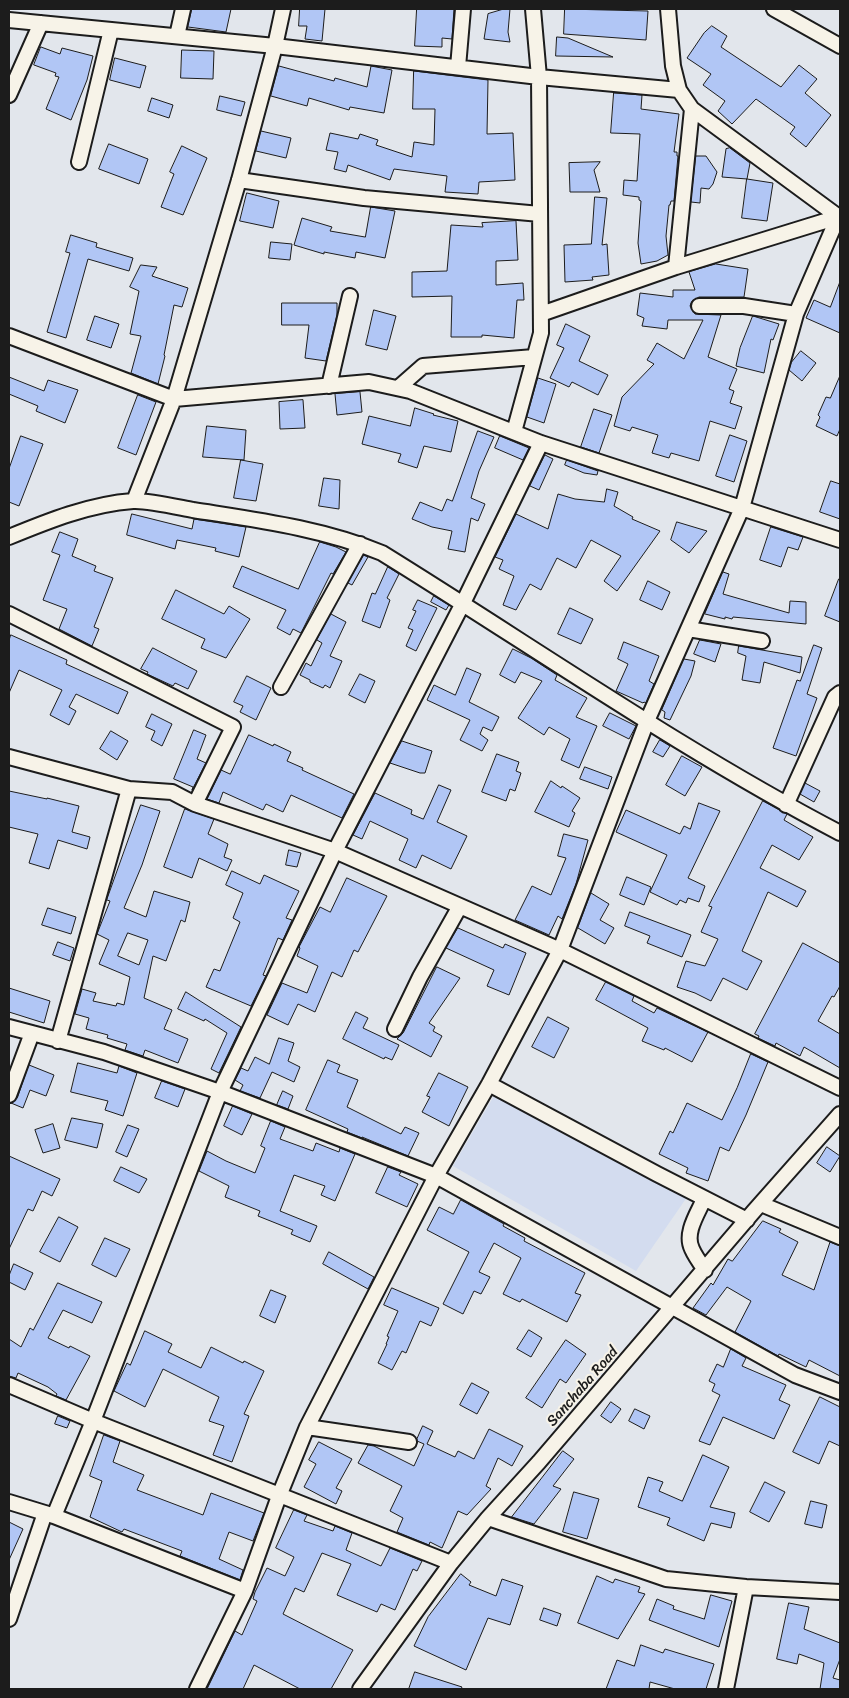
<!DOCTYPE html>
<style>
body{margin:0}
#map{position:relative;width:849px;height:1698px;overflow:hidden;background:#e2e6ec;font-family:Sriracha,sans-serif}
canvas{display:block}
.frame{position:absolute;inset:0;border:10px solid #1c1c1c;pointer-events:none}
</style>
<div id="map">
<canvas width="849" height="1698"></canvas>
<div class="frame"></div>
</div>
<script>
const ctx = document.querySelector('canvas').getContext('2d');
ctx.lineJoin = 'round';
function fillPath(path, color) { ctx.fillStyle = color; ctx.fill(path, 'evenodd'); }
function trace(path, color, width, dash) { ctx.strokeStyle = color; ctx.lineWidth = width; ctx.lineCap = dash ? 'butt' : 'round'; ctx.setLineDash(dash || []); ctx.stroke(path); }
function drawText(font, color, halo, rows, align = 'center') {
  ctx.font = font + ' Sriracha,sans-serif'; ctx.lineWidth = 4; ctx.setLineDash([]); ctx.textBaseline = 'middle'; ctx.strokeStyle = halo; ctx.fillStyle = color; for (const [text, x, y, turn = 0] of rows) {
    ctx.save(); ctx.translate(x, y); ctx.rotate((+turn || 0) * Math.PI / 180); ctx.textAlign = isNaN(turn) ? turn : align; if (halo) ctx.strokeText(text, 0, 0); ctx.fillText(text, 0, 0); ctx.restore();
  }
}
const built = new Path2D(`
 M501 1084 694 1187 636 1271 453 1166Z`);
const building = new Path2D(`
 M192 9H231L226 32 188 27Z
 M300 9H325L322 41 305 39 307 26H299Z
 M417 9H454L452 39 442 38V47L415 46Z
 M504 9H510L508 32 510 42 484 39 488 14Z
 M565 9 648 11 646 40 564 34Z
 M712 26 727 36 721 47 781 87 799 65 817 79 805 93 831 115 806 147 790 134 795 127 756 99 732 124 718 111 725 101 703 85 711 74 687 58 704 33Z
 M557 37 568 38 613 57 556 56Z
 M41 47 60 54 62 48 93 56 87 80 71 120 46 109 59 77 55 76 56 73 34 65Z
 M182 50 214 51 213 79 181 78Z
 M115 58 146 66 140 88 110 80Z
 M279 66 334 81 335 78 367 87 371 66 392 70 384 113 350 107 349 110 309 98 307 106 271 96Z
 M414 71 488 80 487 134 513 133 515 180 479 182 478 194 445 192 447 176 394 169 390 180 348 165 346 172 334 169 338 152 326 150 330 133 358 139 360 134 378 140 376 145 412 157 414 142 434 145 435 109H413Z
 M614 93 642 95 641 109 679 114 674 152H677V156H678L674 201H671L670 205H669L666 236 668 255 657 261 641 264 638 243 641 201 639 200V197L623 195 624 180 637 181 640 134 611 133Z
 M220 96 245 102 241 116 217 110Z
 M152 98 173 105 169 118 148 111Z
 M261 131 291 138 286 158 256 151Z
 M109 144 148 159 139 184 99 169Z
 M182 146 207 158 183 215 161 207 174 174 170 172Z
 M730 148 750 163 747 179 722 177 726 149Z
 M696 156H706L717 172 713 184 709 189 701 188 700 203 691 202Z
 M600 162 594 170 600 192H570L569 163Z
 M747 179 773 183 767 221 742 218Z
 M247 193 279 201 273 228 240 221Z
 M595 197 607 198 602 245 607 244 609 275 592 277 593 280 565 282 564 245 591 244Z
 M371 207 395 211 385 258 356 252 355 258 324 252V254L294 245 302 218 332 227 330 231 365 237Z
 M516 221 518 260 496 261V285L523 283 524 300H517L514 338 482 335V337H451L452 296 412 297V272L447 271 451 225 483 227 482 223Z
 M71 235 97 243 96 247 133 258 129 271 88 259 66 338 47 332 70 253 66 252Z
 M271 242 292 244 290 260 269 258Z
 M716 264 748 269 744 297H699L692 301 690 306 695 314 721 315 708 357 737 369 729 389 734 391 730 403 742 407 735 429 710 421 699 461 671 453 669 458 652 453 658 435 632 427 630 431 614 426 622 397 654 364 647 360 657 343 684 359 703 320H668L667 329 642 326 644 318 637 315 640 293 673 297V290H695L689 272Z
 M141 265 157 267 152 276 188 288 182 307 174 305 164 355 165 356 158 384 131 373 141 336 130 334 139 291 130 287Z
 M840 282V333L806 318 814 300 830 307Z
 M282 303H337V315L326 361 305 358 309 325H282Z
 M374 310 396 316 387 350 366 345Z
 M95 316 119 324 111 348 87 340Z
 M753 316 779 324 773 340 771 339 764 373 736 366 740 348Z
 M566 324 590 336 579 361 608 375 598 395 572 382 569 387 550 378 564 348 557 345Z
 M801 351 816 363 802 381 789 370 791 363Z
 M840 376V429L837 436 816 426 820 417 818 415 826 397 830 398Z
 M9 377 44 391 48 380 78 390 65 423 36 411 38 406 9 394Z
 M538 378 556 384 544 423 527 417Z
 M360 392 362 412 337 415 335 394Z
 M138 395 156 402 136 455 118 448Z
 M303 400 305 428 280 429 279 402Z
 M415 408 434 414 433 415 458 421 451 452 424 446 417 468 398 462 401 454 362 444 369 416 410 426Z
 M594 409 612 415 599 453 581 447Z
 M207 426 246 430 244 460 203 457Z
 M478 431 494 437 479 471 471 498 485 504 478 521 471 518 465 552 448 549 452 531 432 527 412 519 420 502 442 511 447 499 452 501Z
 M730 435 747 441 734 482 716 476Z
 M21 436 43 444 19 506 9 502V469Z
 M500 436 529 448 523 460 495 448Z
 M545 455 553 459 539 490 530 486Z
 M241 460 263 464 256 501 234 498Z
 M567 460 598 471 597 475 584 473 565 465Z
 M324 478 340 480 339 509 319 506Z
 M831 481 840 484V519L820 512Z
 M607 489 618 492 614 506 633 517 632 519 660 531 617 591 604 581 621 556 591 540 576 568 557 558 541 590 530 584 516 610 503 605 514 576 499 569 503 560 495 557 516 514 548 529 558 494 575 499 604 502Z
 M132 514 192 529 194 519 246 527 239 557 215 551 216 548 177 540 175 549 127 535Z
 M677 522 707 531 689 553 671 540Z
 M771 527 803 537 798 550 788 547 781 567 760 560Z
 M60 532 78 539 72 556 96 566 94 571 113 578 94 627 99 629 92 646 59 629 67 609 43 600 60 555 52 552Z
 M320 542 336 547 346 552 333 574 331 573 301 633 293 629 290 635 277 628 286 610 233 587 242 566 298 589Z
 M364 555 368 557 352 585 348 583Z
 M388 567 399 574 387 598 390 600 380 628 362 621 372 593 375 594Z
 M723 572 729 574 723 594 789 613 790 601 806 602V624L733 617 732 619 725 617V619L705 614Z
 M839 579H840V622L825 616Z
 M648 581 670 592 662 610 640 600Z
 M176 590 224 614 229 606 250 619 226 658 201 648 205 639 162 619Z
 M434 596 449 605 446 610 431 602Z
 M418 600 437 608 416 651 406 646 413 630 408 628 416 611 413 610Z
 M570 608 593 619 581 644 558 634Z
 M331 614 346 622 330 656 342 661 330 688 325 685 323 688 310 682V680L300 675 306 663 311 666 322 643 317 640Z
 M11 635 67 660 66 664 128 692 118 714 76 694 69 707 76 711 69 725 50 715 62 690 19 670 9 693V641Z
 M700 640 721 644 715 662 694 654Z
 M624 642 659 656 649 681 654 684 646 703 644 702 643 703 616 691 628 664 618 659Z
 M814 645 822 648 807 694 817 698 796 756 773 748 797 680 800 681Z
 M739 646 802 657 800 673 764 662 760 683 742 680 746 656 738 653Z
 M153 648 197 671 188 689 175 683 173 686 147 674 148 672 141 669Z
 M513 649 531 658 557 675 555 680 587 698 576 717 597 726 579 768 561 760 570 739 549 727 544 735 518 718 542 681 521 672 515 683 500 675Z
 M684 659 695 661 691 676 670 720 664 718 665 712 662 710Z
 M467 668 481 674 469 702 499 717 492 731 483 727 480 734 488 740 482 751 460 740 470 720 427 700 434 685 455 695Z
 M360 674 375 681 365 703 349 695Z
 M247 676 271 688 256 720 240 712 243 706 234 702Z
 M610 713 636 726 629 739 603 726Z
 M152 714 172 724 162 746 151 740 155 731 146 727Z
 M194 730 206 735 197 759 206 763 192 790 193 787 174 779Z
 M111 731 128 741 117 760 100 749Z
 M249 735 273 746 274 744 291 752 287 761 303 768 302 770 354 794 342 818 291 795 283 812 266 804 263 810 223 792 219 803 207 799 221 770 230 774Z
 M660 740 670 746 663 757 653 752Z
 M402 741 432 751 425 773H420L390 763Z
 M497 754 519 762 516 771 521 773 515 791 510 789 506 801 482 792Z
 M682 756 702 767 685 796 666 785Z
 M585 767 612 777 608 789 580 779Z
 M551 781 561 788 562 786 580 798 572 811 575 813 569 827 535 812Z
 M805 783 820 791 814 802 800 794Z
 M439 785 451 790 437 822 467 836 451 869 422 855 416 868 399 860 408 839 370 821 362 839 353 835 375 793 412 810 411 814 423 819Z
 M9 791 47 799V798L79 806 72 832 90 837 87 849 58 840 49 869 29 863 38 834 9 827Z
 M763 801 787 814 784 820 813 837 799 860 772 845 760 868 806 891 797 907 768 892 742 951 762 961 747 990 723 978 711 1001 695 993 677 987 686 961 705 966 718 939 701 932 712 907 709 906Z
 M699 803 720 811 688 878 705 886 699 902 688 898 686 903 680 900 677 905 650 892 667 855 616 832 626 810 680 834 684 826 690 829Z
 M141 805 160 811 142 865 124 908 146 917 154 891 190 902 185 922 181 920 166 961 153 956 144 998 172 1010 164 1029 188 1039 178 1063 145 1050 143 1056 125 1050 127 1044 107 1038 108 1035 86 1029 89 1018 75 1014 82 989 96 993 93 1001 116 1006 117 1003 124 1005 130 977 99 964 109 940 97 934 110 901 107 900ZM128 933 148 940 139 965 118 956Z
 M185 809 214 819 208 834 228 844 224 857 232 860 227 871 199 858 192 878 164 867Z
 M564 834 588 840 576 884 562 919 558 916 549 935 515 920 532 886 551 895 566 858 558 856Z
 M289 850 301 853 297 867 286 865Z
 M232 871 260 884 264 875 299 891 286 918 292 920 283 940 278 938 263 975 266 976 251 1006 206 987 214 969 220 971 240 922 233 918 243 893 226 885Z
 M627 877 651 887 644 905 620 895Z
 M347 878 387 896 358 952 354 950 342 977 332 972 315 1012 298 1004 288 1025 267 1015 282 983 307 993 318 966 297 956 300 948 299 947 320 907 330 912Z
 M591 893 609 904 600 920 614 928 605 944 578 928Z
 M48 908 76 917 71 934 42 925Z
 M630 912 691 935 682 957 647 943 650 936 625 926Z
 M458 928 503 948 505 944 526 953 509 995 487 986 494 970 446 948Z
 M58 942 74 948 70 961 53 955Z
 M803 943 840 963V986L834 997 832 996 818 1021 840 1034V1068L804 1047 800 1056 776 1043 775 1046 758 1038 759 1036 755 1034Z
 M437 967 460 978 429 1023 435 1027 433 1031 442 1036 431 1057 397 1039 403 1033Z
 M606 982 634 996 632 1001 654 1013 657 1008 708 1032 692 1062 665 1048 664 1050 642 1041 648 1028 596 1000Z
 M9 988 50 1001 44 1023 9 1012Z
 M186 992 241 1027 219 1073 211 1069 227 1033 205 1019 204 1021 178 1009Z
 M356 1012 368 1018 363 1028 399 1045 392 1060 385 1057 384 1059 343 1039Z
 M548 1017 569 1028 554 1058 532 1047Z
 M279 1038 294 1043 288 1061 300 1067 294 1082 272 1072 260 1098 240 1091 243 1085 235 1080 241 1068 248 1071 255 1057 269 1064Z
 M751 1054 768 1062 746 1115 729 1151 720 1147 708 1181 686 1173 688 1168 659 1154 670 1131 673 1133 687 1103 722 1120 737 1088Z
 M328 1060 340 1065 337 1072 358 1080 347 1107 401 1134 405 1127 419 1133 408 1156 362 1137V1138L347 1132 348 1129 306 1110Z
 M78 1063 117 1073 119 1066 137 1073 123 1116 105 1110 108 1101 71 1092Z
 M29 1065 54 1075 46 1096 30 1090 23 1108 11 1103 17 1098Z
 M439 1073 468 1087 449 1126 422 1112 430 1097 427 1096Z
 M162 1081 185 1089 178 1107 155 1098Z
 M283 1091 293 1096 288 1109 277 1105Z
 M233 1106 252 1114 242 1135 224 1126Z
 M72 1118 103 1124 97 1148 65 1140Z
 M271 1121 285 1127 280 1139 313 1151 316 1143 339 1152 340 1148 355 1154 335 1201 321 1195 325 1186 294 1175 280 1211 317 1226 310 1242 291 1234 293 1230 258 1216 260 1211 225 1197 229 1186 199 1171 207 1151 226 1161 255 1173 265 1148 261 1146Z
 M53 1124 60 1148 43 1153 35 1130Z
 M128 1125 139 1129 127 1157 116 1152Z
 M827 1147 840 1156 830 1172 817 1163Z
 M9 1156 60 1179 52 1196 42 1191 33 1211 28 1209 9 1249Z
 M121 1167 147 1179 139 1193 114 1181Z
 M388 1167 401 1172 399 1175 418 1184 407 1207 376 1193Z
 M461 1200 504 1224 503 1226 525 1238 524 1241 585 1273 575 1293 581 1295 567 1322 522 1299 520 1302 503 1294 521 1258 494 1243 479 1272 490 1277 481 1294 474 1291 463 1314 443 1304 469 1252 427 1230 439 1207 453 1214Z
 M59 1217 78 1227 60 1262 40 1252Z
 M763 1221 781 1229 779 1232 798 1242 782 1275 814 1290 830 1242 840 1246V1376L809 1360 806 1367 779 1354 778 1356 735 1332 751 1301 727 1287 706 1315 693 1308 711 1283 713 1285 728 1259 732 1261Z
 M105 1238 130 1249 116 1277 92 1265Z
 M329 1252 374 1277 368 1289 323 1264Z
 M14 1264 33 1273 25 1290 9 1282V1276Z
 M58 1283 102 1302 92 1323 63 1310 48 1338 69 1348 70 1346 90 1356 66 1400 56 1396 57 1394 48 1387 18 1373 16 1378 9 1376V1339L21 1347 30 1328 33 1330Z
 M392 1288 439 1308 431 1326 420 1321 406 1353 402 1351 392 1370 378 1363 387 1344H386L389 1337 387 1336 398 1311 384 1305Z
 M271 1290 286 1296 275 1323 260 1316Z
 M529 1330 542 1338 531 1357 517 1349Z
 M145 1331 172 1344 168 1352 201 1368 211 1347 243 1363 244 1361 264 1371 244 1414 249 1416 232 1462 213 1455 224 1426 209 1421 219 1397 163 1369 145 1407 114 1391 127 1363 130 1365Z
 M566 1340 586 1354 566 1383 560 1379 542 1408 526 1398Z
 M731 1349 746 1358 742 1366 786 1385 779 1400 790 1405 774 1439 723 1417 710 1445 699 1441 720 1395 712 1391 715 1384 709 1381 717 1364 723 1367Z
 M472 1383 489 1392 477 1414 460 1405Z
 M820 1397 840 1407V1446L829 1441 819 1464 793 1452Z
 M611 1402 621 1409 611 1423 601 1416Z
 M635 1409 650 1416 644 1429 629 1421Z
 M58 1416 70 1421 67 1428 55 1424Z
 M423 1426 433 1431 427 1444 455 1457 458 1451 474 1459 489 1429 523 1446 512 1466 498 1458 486 1486 491 1489 467 1515 458 1511 442 1548 430 1542 429 1545 397 1532 403 1518 390 1511 402 1486 358 1463 368 1445 374 1446 414 1466 424 1444 417 1441V1439Z
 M104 1435 120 1441 113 1462 144 1475 137 1490 203 1515 211 1493 264 1513 253 1541 229 1532 219 1559 243 1570 240 1580 180 1556 182 1551 124 1529 122 1532 90 1517 102 1481 90 1476Z
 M319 1442 352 1459 336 1488 342 1491 336 1504 304 1487 316 1464 309 1460Z
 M563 1451 574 1459 553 1486 561 1489 534 1524 512 1517Z
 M703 1455 729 1467 710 1507 735 1513 731 1528 711 1523 704 1541 667 1525 670 1518 638 1507 648 1477 663 1482 659 1491 682 1501Z
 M765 1482 785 1492 769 1522 750 1512Z
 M574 1492 599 1499 587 1539 563 1532Z
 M811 1501 827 1505 822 1528 805 1524Z
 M294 1510 307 1515 304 1521 333 1531 335 1526 352 1533 346 1550 381 1566 390 1548 422 1561 417 1571 413 1569 395 1610 381 1604 377 1612 337 1595 351 1564 322 1553 304 1592 295 1588 283 1614 353 1650 331 1689H300L254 1665 243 1689H207L235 1631 242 1635 257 1601 253 1599 255 1592 267 1568 285 1576 294 1557 276 1548Z
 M9 1522 23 1529 9 1560Z
 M461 1574 471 1582 469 1585 496 1596 502 1579 523 1586 510 1625 488 1618 466 1670 414 1646 428 1617Z
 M597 1576 613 1583 615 1579 640 1587 638 1592 645 1594 618 1639 578 1623Z
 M711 1595 732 1601 719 1647 649 1620 657 1599 674 1606 673 1609 704 1619Z
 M789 1603 809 1607 804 1629 840 1643V1659L833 1678 840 1680V1689H820L824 1663 799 1654 797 1664 777 1659Z
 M544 1608 561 1614 557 1626 540 1620Z
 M641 1645 663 1653 665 1649 714 1664 706 1689H675L650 1682 649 1689H606L617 1660 634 1666Z
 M415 1672 462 1687 461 1689H409Z`);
const minor = new Path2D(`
 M668 9 673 66 679 90 692 109 676 267
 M774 9 840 46
 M9 20 275 46 539 77 679 90
 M177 36 183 9
 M458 67 463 9
 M9 95 41 23
 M692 109 840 218
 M79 162 111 30
 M239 180 364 198 540 214
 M699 306H744L796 314
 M541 314 676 267 838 217 840 215
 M9 336 174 399 369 382 410 391 541 443 840 540
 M329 386 350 296
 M398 388 423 366 534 357
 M514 432 541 333 539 77 533 9
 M134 501 174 399 239 180 275 46 283 9
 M9 537C48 521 90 504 133 501 147 500 177 507 193 510 256 520 321 528 382 553 534 647 681 750 840 833
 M9 614 233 727 195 804
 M688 629 762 641
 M281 687 360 544
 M9 757 129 789 172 792 195 804 335 851 560 950 840 1088
 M786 805 835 697 840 693
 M9 1027 104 1052 220 1092 436 1176 795 1375 840 1392
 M395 1029 420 977 460 906
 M58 1041 129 789
 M489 1084 657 1174 747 1220
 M9 1095 32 1033
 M704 1199C698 1213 684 1233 692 1249 695 1256 700 1263 705 1270
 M761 1204 840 1237
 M9 1385 93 1421 451 1563
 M307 1427 409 1442
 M9 1502 45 1513
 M54 1516 245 1591
 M488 1518 666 1579 746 1587 840 1592
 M9 1619 45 1513 54 1516 93 1421 220 1092 335 851 463 603 541 443
 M197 1689 245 1591 279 1496 307 1427 436 1176 489 1084 560 950 647 721 742 508 796 314 838 217
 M360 1689 451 1563 488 1518 539 1462 754 1211 840 1114
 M726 1689 746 1587`);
const streetNames = [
 ["Sanchaba Road",583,1387,-49]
];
fillPath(built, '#d3dcef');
fillPath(building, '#b1c6f5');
trace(building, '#1c1c1c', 1);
trace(minor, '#1c1c1c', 18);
trace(minor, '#f7f3e8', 14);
drawText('15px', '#1c1c1c', '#f7f3e8', streetNames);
</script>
